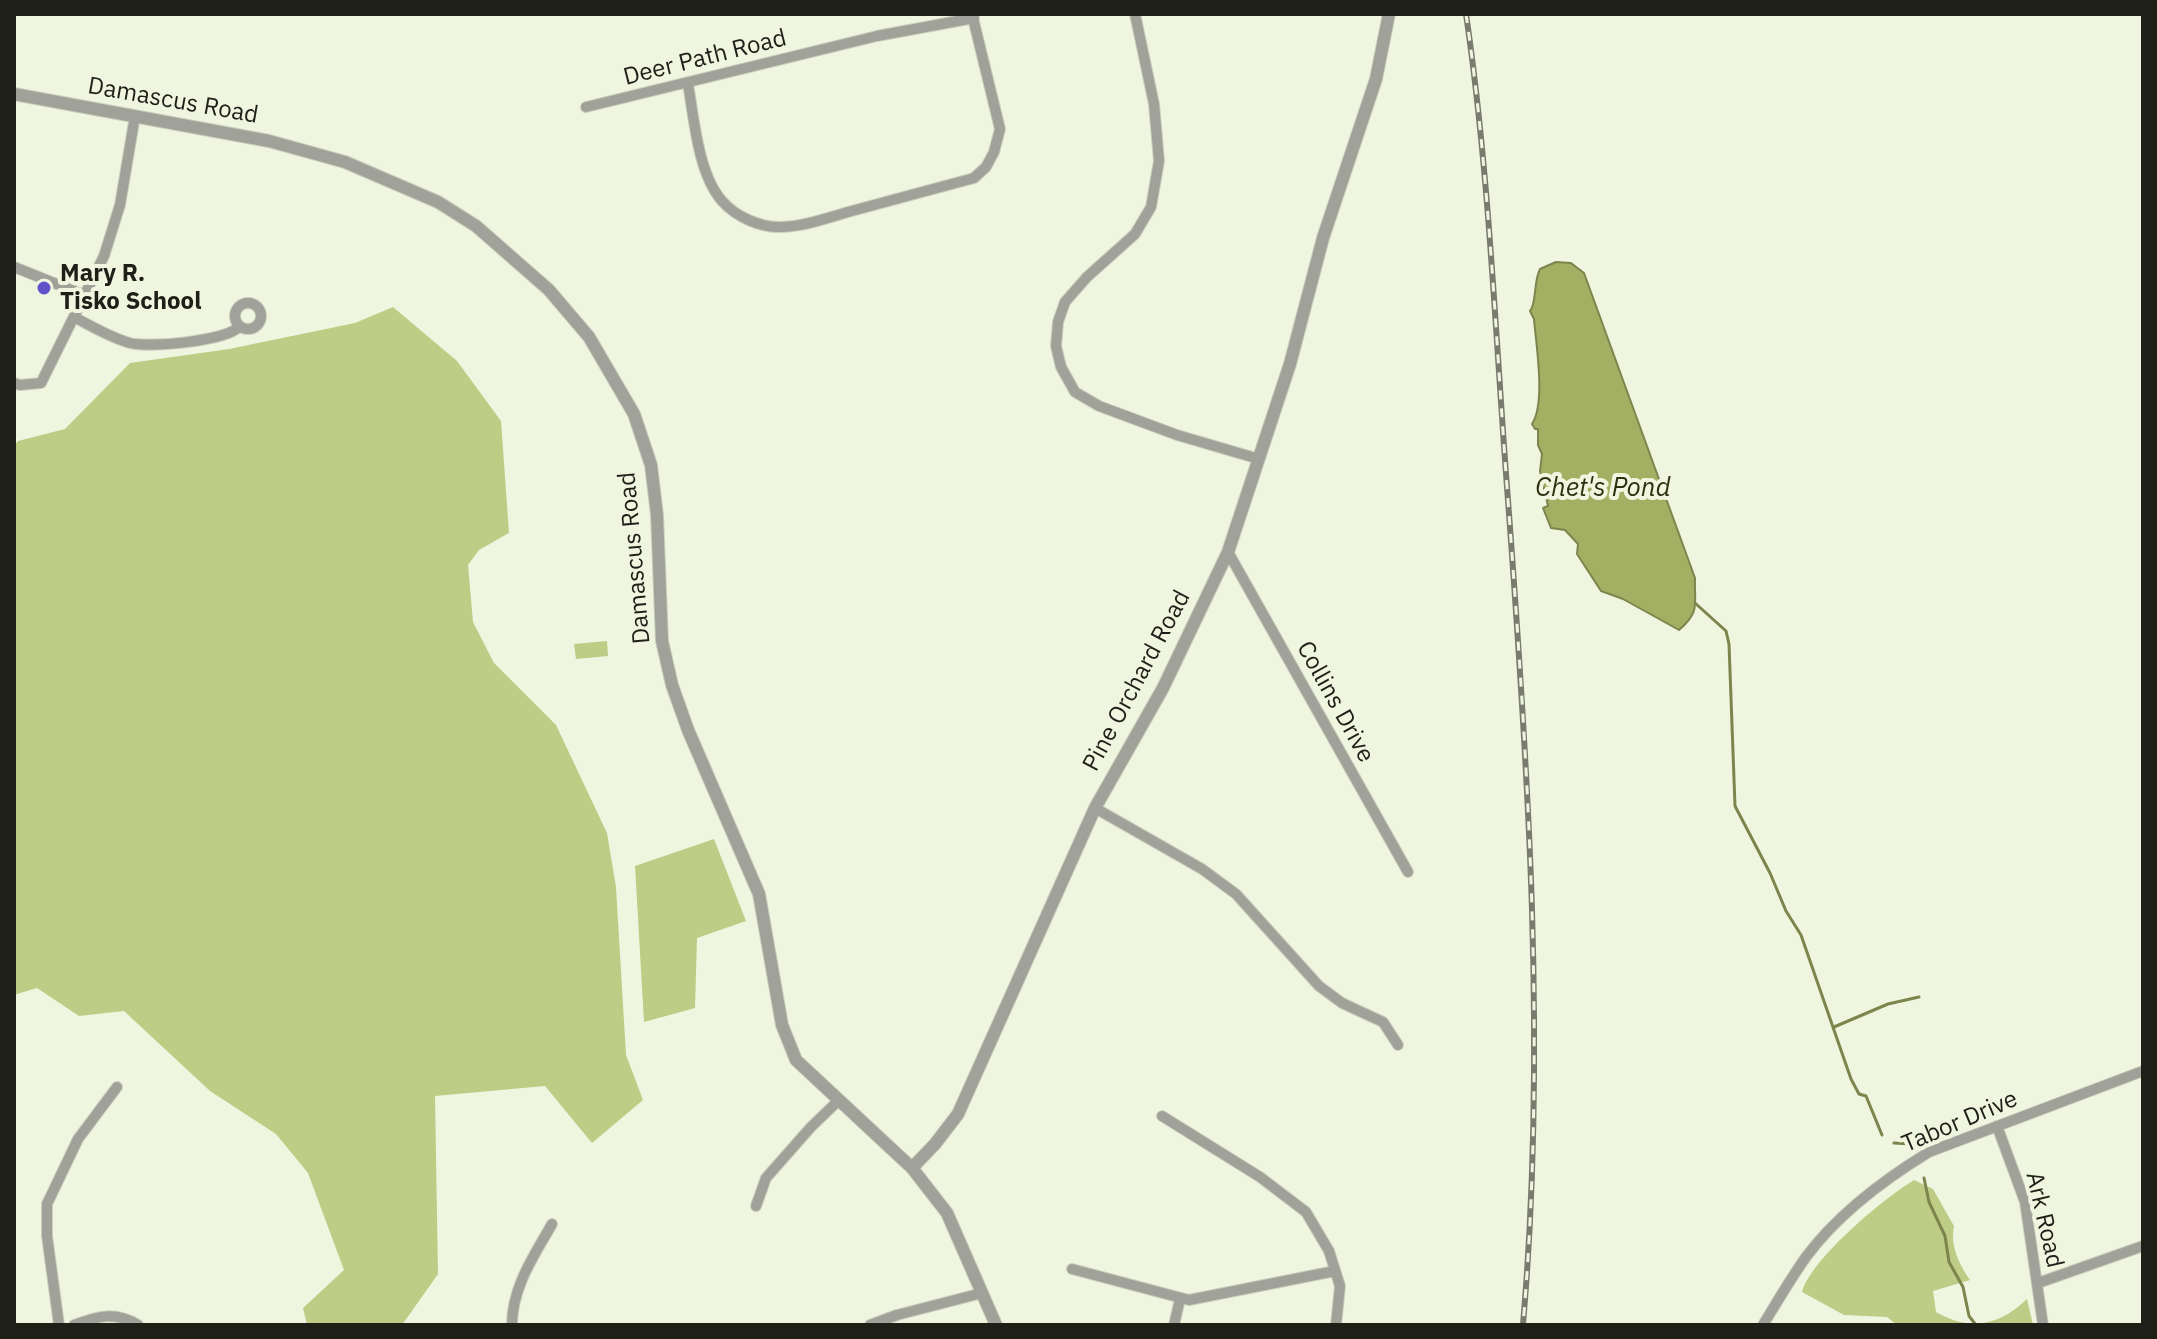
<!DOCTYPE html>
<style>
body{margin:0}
#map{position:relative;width:2157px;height:1339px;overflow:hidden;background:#f0f5e0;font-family:"IBM Plex Sans",sans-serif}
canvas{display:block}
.frame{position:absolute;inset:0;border:16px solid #1e2018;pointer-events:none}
</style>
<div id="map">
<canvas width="2157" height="1339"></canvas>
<div class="frame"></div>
</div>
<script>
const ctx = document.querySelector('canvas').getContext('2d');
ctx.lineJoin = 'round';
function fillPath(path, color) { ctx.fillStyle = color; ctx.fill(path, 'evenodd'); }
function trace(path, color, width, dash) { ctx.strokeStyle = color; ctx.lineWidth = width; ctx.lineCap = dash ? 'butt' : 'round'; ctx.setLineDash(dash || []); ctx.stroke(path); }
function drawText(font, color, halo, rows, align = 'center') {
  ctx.font = font + ' "IBM Plex Sans",sans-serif'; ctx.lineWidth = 8; ctx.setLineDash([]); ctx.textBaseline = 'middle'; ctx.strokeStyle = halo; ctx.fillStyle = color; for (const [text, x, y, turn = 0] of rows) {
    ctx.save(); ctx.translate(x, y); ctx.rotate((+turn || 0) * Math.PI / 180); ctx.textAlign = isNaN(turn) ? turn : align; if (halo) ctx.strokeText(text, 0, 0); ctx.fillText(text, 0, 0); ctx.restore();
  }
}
const green = new Path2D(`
 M393 307 457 361 501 421 509 533 479 550 468 565 473 622 494 663 556 725 607 833 616 887 626 1055 643 1100 592 1143 545 1086 435 1096 438 1274 402 1325H307L303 1308 344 1270 308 1173 276 1134 210 1091 124 1011 79 1016 37 988 14 995V446L18 441 65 429 130 363 229 349 355 323Z
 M607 641 608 656 576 659 574 644Z
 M714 839 746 921 697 938 695 1008 644 1022 635 866Z
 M1914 1180 1933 1189 1954 1226C1950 1246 1959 1264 1970 1280L1933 1291 1936 1312C1970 1332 2000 1325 2027 1299L2033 1325H1897L1887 1317 1844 1315 1802 1292C1812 1258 1883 1199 1914 1180Z`);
const water = new Path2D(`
 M1556 262 1571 263 1584 273 1695 578C1694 604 1701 611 1679 630L1623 599 1601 591 1577 554 1578 544 1565 530 1551 528 1543 508 1548 506 1540 471 1542 454 1538 445V429H1535L1532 424C1546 403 1536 344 1534 319L1530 311C1537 303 1533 283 1540 269Z`);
const stream = new Path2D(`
 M1695 603 1726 631 1729 644 1735 806 1770 873 1786 911 1801 935 1851 1079 1859 1094 1866 1096 1882 1135
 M1834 1027 1888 1004 1919 997
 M1894 1143 1910 1144 1916 1150
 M1924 1178 1929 1202 1945 1236 1949 1262 1963 1287 1969 1316 1976 1325`);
const minor = new Path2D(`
 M1135 14 1154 104 1159 161 1151 207 1135 234 1087 277 1065 302 1058 322 1056 346 1061 367 1075 392 1099 406 1177 435 1259 459
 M688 84C694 118 698 174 722 201 736 217 761 228 782 227 804 226 828 218 848 212 890 201 932 189 974 178L986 167 994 152 1000 129 972 14
 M586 107 877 36 974 18
 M14 267 84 295
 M235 316a13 13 0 1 1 26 0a13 13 0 1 1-26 0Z
 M74 317C91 326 111 338 130 343 151 348 224 341 239 327
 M14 383 20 385 41 383 104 256 120 205 135 116
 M1228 552 1408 872
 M1095 808 1202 869 1236 894 1319 986 1342 1003 1383 1022 1398 1045
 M1162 1116 1260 1177 1306 1212 1329 1251 1340 1286 1336 1325
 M1997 1126 2025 1202 2043 1325
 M756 1206 766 1178 811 1127 838 1101
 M1072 1269 1189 1300 1335 1271
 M2038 1283 2143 1246
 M59 1325 47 1236V1204L78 1139 117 1087
 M74 1325C98 1316 115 1311 138 1325
 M512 1325C512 1287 534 1256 552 1224
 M870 1325 897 1315 982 1293
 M1174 1325 1180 1299
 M1763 1325C1777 1302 1791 1278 1806 1257 1837 1215 1885 1179 1929 1152L2143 1071`);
const tertiary = new Path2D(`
 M14 94 269 141 345 162 438 202 476 226 549 290 589 337 634 414 651 465 657 515 662 641 672 685 688 730 759 894 782 1025 796 1060 912 1168 947 1213 996 1325
 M912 1168 935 1144 958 1114 1095 808 1163 688 1228 552 1290 364 1323 238 1376 79 1389 14`);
const rail = new Path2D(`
 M1466 14C1489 171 1495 329 1507 487 1528 766 1547 1046 1523 1325`);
const markers = [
 [44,288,8,"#6151ca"]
];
const streetNames = [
 ["Deer Path Road",705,58,-14],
 ["Damascus Road",173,101,10],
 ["Damascus Road",635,558,-95],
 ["Pine Orchard Road",1137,681,-62],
 ["Collins Drive",1335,702,61],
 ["Tabor Drive",1960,1122,-23],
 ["Ark Road",2044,1220,77]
];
const poiNames = [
 ["Mary R.",60,274],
 ["Tisko School",60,302]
];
const waterNames = [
 ["Chet's Pond",1603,488]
];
fillPath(green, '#bfcc86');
fillPath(water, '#a3b063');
trace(water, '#7b854c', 2);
trace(stream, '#7b854c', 3);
trace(minor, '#cacfbc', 12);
trace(tertiary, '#cacfbc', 14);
trace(minor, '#a0a299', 10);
trace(tertiary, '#a0a299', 12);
trace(rail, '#787b6e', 6);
trace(rail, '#f0f5e0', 3, [9]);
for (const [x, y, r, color] of markers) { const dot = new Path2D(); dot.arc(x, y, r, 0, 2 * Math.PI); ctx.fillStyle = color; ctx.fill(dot); trace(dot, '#f0f5e0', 3); }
drawText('24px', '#1e2018', '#f0f5e0', streetNames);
drawText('bold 24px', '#1e2018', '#f0f5e0', poiNames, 'left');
drawText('italic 26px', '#2c3210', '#f0f5e0', waterNames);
</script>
